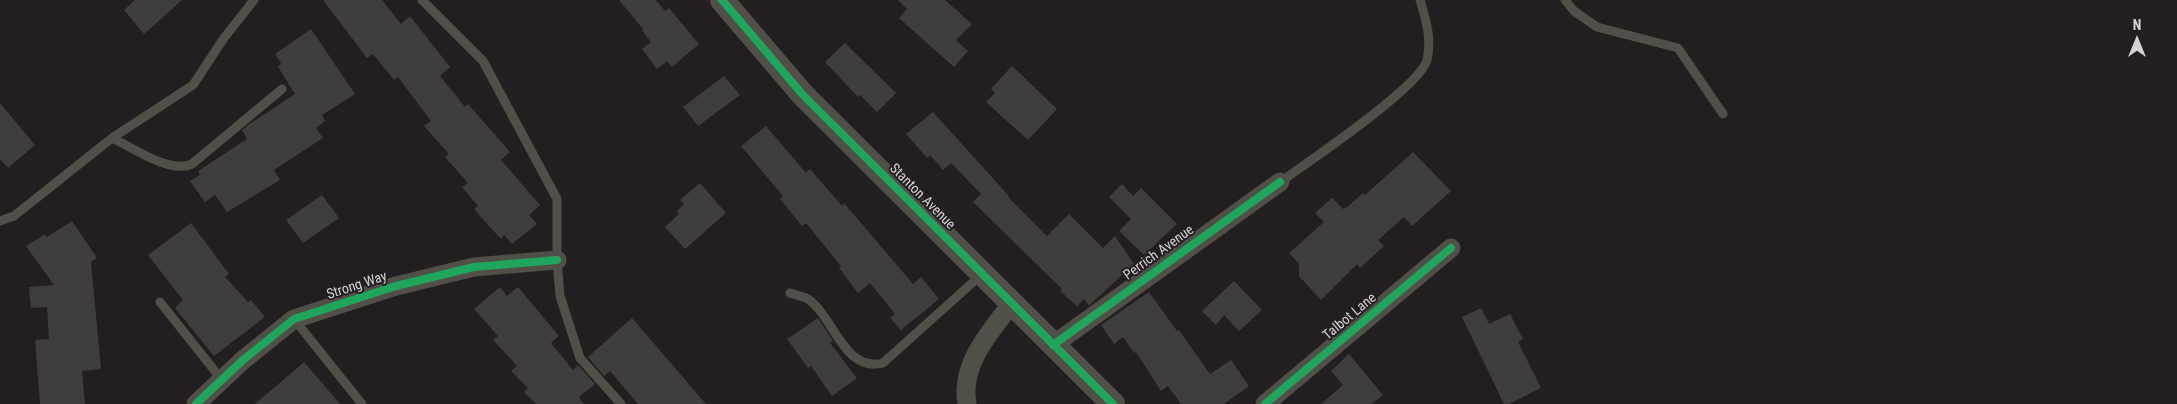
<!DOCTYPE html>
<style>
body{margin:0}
#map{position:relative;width:2177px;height:404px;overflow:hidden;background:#231f21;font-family:"Roboto Condensed",sans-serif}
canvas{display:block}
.north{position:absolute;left:2112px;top:15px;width:50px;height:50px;-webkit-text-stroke:4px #241e22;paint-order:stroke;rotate:0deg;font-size:14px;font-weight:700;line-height:20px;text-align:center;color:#d6d2d5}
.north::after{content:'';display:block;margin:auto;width:18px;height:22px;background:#d6d2d5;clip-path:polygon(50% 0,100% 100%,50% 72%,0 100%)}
</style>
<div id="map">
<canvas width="2177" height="404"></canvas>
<div class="north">N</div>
</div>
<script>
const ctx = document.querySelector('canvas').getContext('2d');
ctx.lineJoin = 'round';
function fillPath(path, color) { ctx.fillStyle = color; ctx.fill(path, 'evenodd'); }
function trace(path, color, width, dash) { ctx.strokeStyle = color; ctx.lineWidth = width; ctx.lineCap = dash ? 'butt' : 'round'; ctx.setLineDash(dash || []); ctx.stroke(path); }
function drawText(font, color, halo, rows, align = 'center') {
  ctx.font = font + ' "Roboto Condensed",sans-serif'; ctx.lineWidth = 4; ctx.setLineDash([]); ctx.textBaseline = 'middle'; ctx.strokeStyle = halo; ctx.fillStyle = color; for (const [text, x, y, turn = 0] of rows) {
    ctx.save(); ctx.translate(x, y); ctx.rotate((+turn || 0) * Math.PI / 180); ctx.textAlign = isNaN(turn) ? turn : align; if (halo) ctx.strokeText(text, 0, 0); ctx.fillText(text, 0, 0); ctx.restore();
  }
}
const building = new Path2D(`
 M135 0H182L144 34 124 10Z
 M323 0H382L401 24 410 16 450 67 440 76 465 107 468 104 510 152 501 160 540 205 529 215 537 224 512 244 504 235 501 239 488 225 474 209 478 206 462 187 468 183 445 157 449 154 424 126 431 121 398 77 394 80 373 54 367 58Z
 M619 0H656L665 11 669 8 699 44 672 67 667 61 657 69 642 49 651 42 642 30 643 29Z
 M898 0H945L972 24 956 40 968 51 954 67 899 18 907 9Z
 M311 29 355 94 322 115 325 121 316 128 323 138 274 170 280 180 227 212 215 195 205 202 190 181 200 175 198 171 247 139 242 130 248 125 295 94 278 67 281 63 275 54Z
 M845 43 896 93 877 112 860 95 858 97 825 62Z
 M1012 66 1057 109 1028 140 986 102 995 93 991 89Z
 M724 76 740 95 698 126 683 107Z
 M0 103 35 145 8 168 0 159Z
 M933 112 1009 196 1008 197 1047 236 1069 214 1103 248 1115 236 1134 264 1094 301 1089 306 1084 299 1077 306 1060 291 1062 289 973 202 981 194 951 163 943 170 930 155 927 158 906 134Z
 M766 126 806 173 810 169 842 206 844 203 913 284 921 277 939 299 901 330 890 318 895 314 870 283 858 293 839 268 841 266 806 223 802 226 780 199 783 196 741 146Z
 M1413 152 1451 191 1412 226 1404 217 1378 240 1384 246 1360 268 1357 264 1321 300 1299 276V264L1289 253 1324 222 1315 213 1332 198 1343 209 1347 207 1363 193 1365 195Z
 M700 183 726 213 685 249 665 227 679 214 677 211 684 204 680 200Z
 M1122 184 1133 196 1141 188 1177 224 1144 255 1119 231 1131 219 1109 197Z
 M322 195 339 218 303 243 286 220Z
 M72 221 97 258 91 262 101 369 82 371 85 404H40L35 340 49 339 47 307 31 308 29 287 54 285 26 246 45 234 47 237Z
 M191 223 229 274 225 277 248 302 251 300 265 317 214 356 175 308 183 300 148 255Z
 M1234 281 1262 310 1239 331 1224 315 1216 325 1202 311Z
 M500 287 507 296 518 287 559 336 551 343 573 370 578 365 595 384 579 397 584 404H536L524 392 528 388 511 371 517 366 493 340 498 336 474 309Z
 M1149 292 1177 331 1179 330 1210 374 1231 360 1249 386 1224 404H1181L1168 386 1161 391 1136 352 1134 353 1123 337 1114 344 1101 325Z
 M1481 308 1489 324 1510 314 1523 339 1518 342 1541 388 1509 404H1504L1462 317Z
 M632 318 706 404H638L610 371 604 376 588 357Z
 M818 318 833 341 830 343 857 378 832 396 811 366 808 368 787 339Z
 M1349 354 1383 395 1372 404H1321L1343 385 1331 371Z
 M304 362 340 404H255Z`);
const service = new Path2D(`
 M422 0 483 61 557 199V260L560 296 580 358 621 404
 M1565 0 1574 11 1597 27 1678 48 1723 114
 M112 138C134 148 169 174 192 164L282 89
 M1280 182C1307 163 1420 87 1427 60 1432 39 1426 20 1420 0
 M0 221 14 216 112 138 193 85 224 38 254 0
 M790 293C795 295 803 296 808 299 834 317 844 373 883 363L981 275
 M160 302 222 380
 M294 319 362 404`);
const minor = new Path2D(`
 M1053 345 1280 182
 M196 404 243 360 294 319 396 286 474 267 557 260
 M967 404C960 364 989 334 1011 304
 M1265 404 1451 248`);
const tertiary = new Path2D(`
 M722 0 803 95 1113 404`);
const cycleway = new Path2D(`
 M722 0 803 95 1113 404
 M1053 345 1280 182
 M196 404 243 360 294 319 396 286 474 267 557 260
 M1265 404 1451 248`);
const streetNames = [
 ["Stanton Avenue",922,197,45],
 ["Perrich Avenue",1159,253,-36],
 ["Strong Way",357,286,-18],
 ["Talbot Lane",1350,317,-40]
];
fillPath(building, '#403d3f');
trace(service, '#505049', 9);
trace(minor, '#505049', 19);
trace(tertiary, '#505049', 24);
trace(cycleway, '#20a55d', 8);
drawText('14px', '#d6d2d5', '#241e22', streetNames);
</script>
